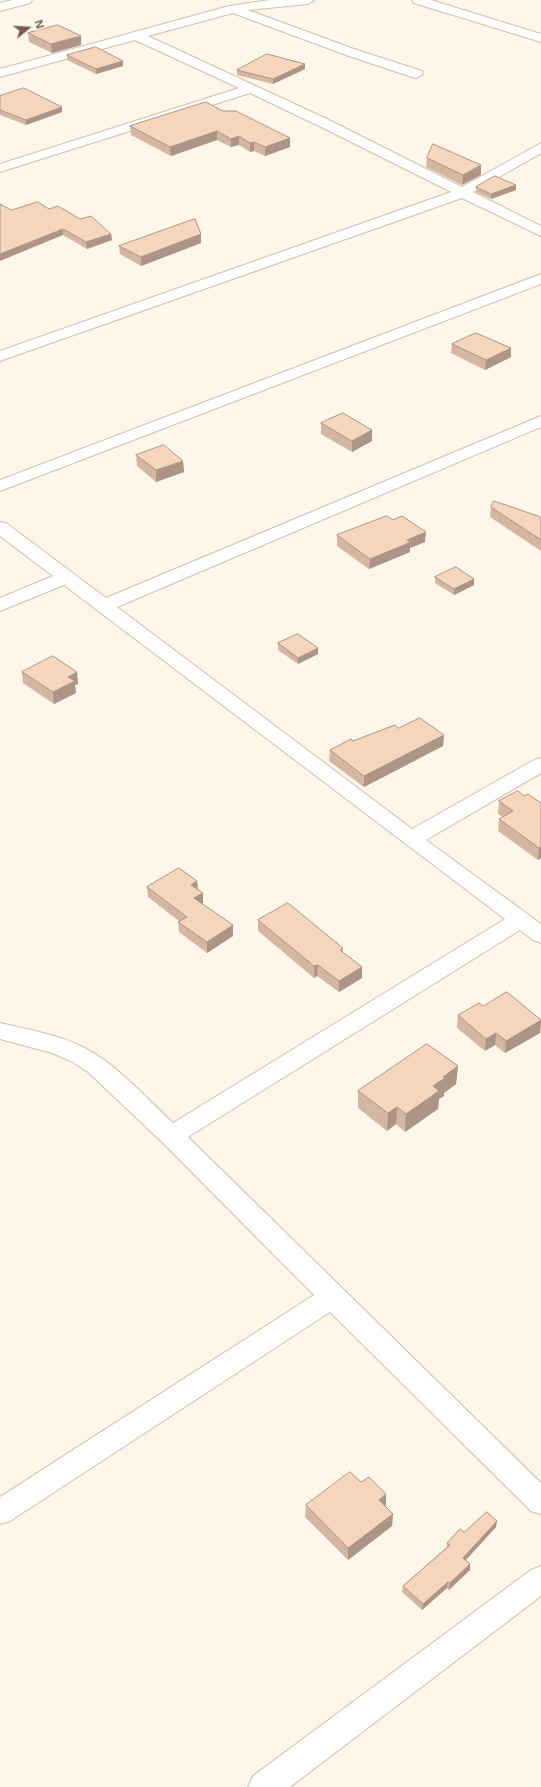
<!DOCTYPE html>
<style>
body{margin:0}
#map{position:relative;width:541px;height:1787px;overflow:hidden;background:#fef6e8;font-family:"Open Sans",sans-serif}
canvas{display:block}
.north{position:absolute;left:8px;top:8px;width:40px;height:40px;-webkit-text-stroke:3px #fffaf0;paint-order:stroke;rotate:72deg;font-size:11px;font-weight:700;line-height:16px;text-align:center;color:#7c5c49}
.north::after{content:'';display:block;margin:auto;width:14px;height:18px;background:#7c5c49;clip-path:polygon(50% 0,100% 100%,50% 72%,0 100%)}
</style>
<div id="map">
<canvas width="541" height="1787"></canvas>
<div class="north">N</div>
</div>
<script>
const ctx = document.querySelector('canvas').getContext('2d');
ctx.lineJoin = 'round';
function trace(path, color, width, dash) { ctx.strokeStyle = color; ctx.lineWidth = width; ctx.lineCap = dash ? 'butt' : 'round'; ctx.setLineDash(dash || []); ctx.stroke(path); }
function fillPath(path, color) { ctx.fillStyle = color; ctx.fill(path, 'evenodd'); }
const street = new Path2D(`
 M12 0H32L30 3 0 11V3Z
 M270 0H314L308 4 248 10 354 49 422 71 423 74 417 78 412 77 346 55 233 13 148 36 329 120 462 187 541 143V153L473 192 541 226V236L462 198 0 361V351L451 192 319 126 250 93 0 172V164L239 88 135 40 0 77V69L229 6Z
 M412 0H431L541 34V42L414 3Z
 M541 274V284L0 491V480Z
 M541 416V427L117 607 412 829 534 760 541 758V773L426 840 541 924V943L533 940 520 930 188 1137 541 1483V1514L531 1511 330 1312 10 1521 0 1524V1497L314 1295 162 1142 88 1072 73 1062 52 1053 0 1039V1023C30 1030 63 1035 90 1051 119 1067 148 1100 173 1123L505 919 64 585 0 611V598L53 576 0 536V522L6 523 106 598Z
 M541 1566V1596L290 1787H248L253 1776 531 1570Z`);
const wall = new Path2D(`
 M28 33 81 36V45L52 53 29 42Z
 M67 55 123 66 96 74 67 60Z
 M305 64V69L273 84 237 75V70Z
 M0 96 62 107V112L26 125 0 115Z
 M223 111 290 138V147L265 156 254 151 250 152 239 145 231 147 217 140 171 156 131 135 130 126Z
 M427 158 481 175 462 185 426 167Z
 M516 185V190L491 199 476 192V187Z
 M49 209 80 219 111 234 112 240 87 249 63 235 11 210Z
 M201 234V243L141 266 120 254 119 246Z
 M452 344 511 348V357L485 370 451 353Z
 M321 423 372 430V441L352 452 321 434Z
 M136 455 183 461 184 472 156 482 137 466Z
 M491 507 541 518V551L490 517Z
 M337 535 425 542 410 548V552L369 569 337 546Z
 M435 577 474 585 454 595 435 583Z
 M278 643 318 648V654L298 664 278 650Z
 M22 672H77L78 684 75 685 76 693 54 704 23 683Z
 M398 728 444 735 443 746 364 787 329 761 330 750 353 741Z
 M524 796 541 803V858L538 860 498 831 499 819 503 817 498 814 499 801Z
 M197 881 198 889 203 893V903L202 904 233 936 207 953 179 932 178 922 179 921 148 897 147 887Z
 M258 920 343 948V952L362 967V978L339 992 317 976 314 978 258 931Z
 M483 1006 541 1020 540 1033 505 1053 495 1045 485 1051 457 1028 458 1015Z
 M458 1066 456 1084 444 1093V1096L439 1099 438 1109 405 1132 396 1124 387 1131 358 1108V1091Z
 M306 1505 385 1506 393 1514 392 1526 348 1560 305 1517Z
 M496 1527 466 1560 470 1570 449 1590 447 1588 422 1610 402 1592 403 1586 447 1547V1543L464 1532Z`);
const shadedWall = new Path2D(`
 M81 36V45L52 53 51 44Z
 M123 61V66L96 74V69Z
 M305 64V69L273 84V79Z
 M62 107V112L26 125V120Z
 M217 131V140L171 156 170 147Z
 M239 136V145L231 147V139Z
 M290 138V147L265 156V147Z
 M254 142V151L250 152V143Z
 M481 165V175L462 185 463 175Z
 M516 185V190L491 199V194Z
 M63 229V235L0 261V254Z
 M111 234 112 240 87 249 86 242Z
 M201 234V243L141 266V257Z
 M511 348V357L485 370 486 360Z
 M372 430V441L352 452V441Z
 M183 461 184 472 156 482V470Z
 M426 532 425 542 410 548V552L369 569 370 559 407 540Z
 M474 579V585L454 595V589Z
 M318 648V654L298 664V658Z
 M77 672 78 684 75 685 76 693 54 704 53 692 68 677Z
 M444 735 443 746 364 787V776Z
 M541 847V858L538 860 539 848Z
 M197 881 198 891 191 885Z
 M203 893V903L194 909V898Z
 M233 925V936L207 953V942Z
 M318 965 317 976 314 978V966Z
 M362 967V978L339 992V981Z
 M541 1020 540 1033 505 1053 506 1041Z
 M496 1033 495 1045 485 1051 486 1039Z
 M458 1066 456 1084 444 1093V1096L439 1099 438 1109 405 1132 406 1114 443 1077Z
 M397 1107 396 1124 387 1131 388 1113Z
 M386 1494V1506L379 1500Z
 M393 1514 392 1526 348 1560V1548Z
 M497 1521 496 1527 462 1564 463 1558Z
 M470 1564V1570L449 1590 450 1583Z
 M448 1582 447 1588 422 1610 423 1604Z`);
const building = new Path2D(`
 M58 25 81 36 51 44 28 33Z
 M96 47 123 61 96 69 67 55Z
 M267 54 305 64 273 79 237 70Z
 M24 88 62 107 26 120 0 110V96Z
 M206 102 223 111H236L290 138 265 147 254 142 250 143 239 136 231 139 217 131 170 147 130 126Z
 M433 144 481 165 463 175 427 158Z
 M495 176 516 185 491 194 476 187Z
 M38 202 49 209 58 206 80 219 91 216 111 234 86 242 63 229 0 254V204L11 210Z
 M195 219 201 234 141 257 119 246Z
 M476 333 511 348 486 360 452 344Z
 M343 413 372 430 352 441 321 423Z
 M164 445 183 461 156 470 136 455Z
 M494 501 538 516 541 518V540L491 507Z
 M387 516 393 520 402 516 426 532 407 540 411 542 370 559 337 535Z
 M456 567 474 579 454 589 435 577Z
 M298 634 318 648 298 658 278 643Z
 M53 656 77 672 68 677 75 681 53 692 22 672Z
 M420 718 444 735 364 776 330 750 351 739 353 741 395 725 398 728Z
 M518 791 524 796 528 794 541 803V847L539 848 499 819 513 811 499 801Z
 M179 868 197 881 191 885 203 893 194 898 233 925 207 942 178 922 187 917 147 887Z
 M288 903 343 948 340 950 362 967 339 981 318 965 314 966 258 920Z
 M507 992 541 1020 506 1041 496 1033 486 1039 458 1015 479 1003 483 1006Z
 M427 1044 458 1066 443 1077 445 1078 433 1086 439 1091 406 1114 397 1107 388 1113 358 1091Z
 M350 1472 361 1482 369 1477 386 1494 379 1500 393 1514 348 1548 306 1505Z
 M487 1512 497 1521 463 1558 470 1564 450 1583 448 1582 423 1604 403 1586 450 1545 447 1543 460 1529 464 1532Z`);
trace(street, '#d2beac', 2);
fillPath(street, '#fff');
fillPath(wall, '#d4b7a3');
fillPath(shadedWall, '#ac9584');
fillPath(building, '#f6d5bd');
trace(building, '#ac9584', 1);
</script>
